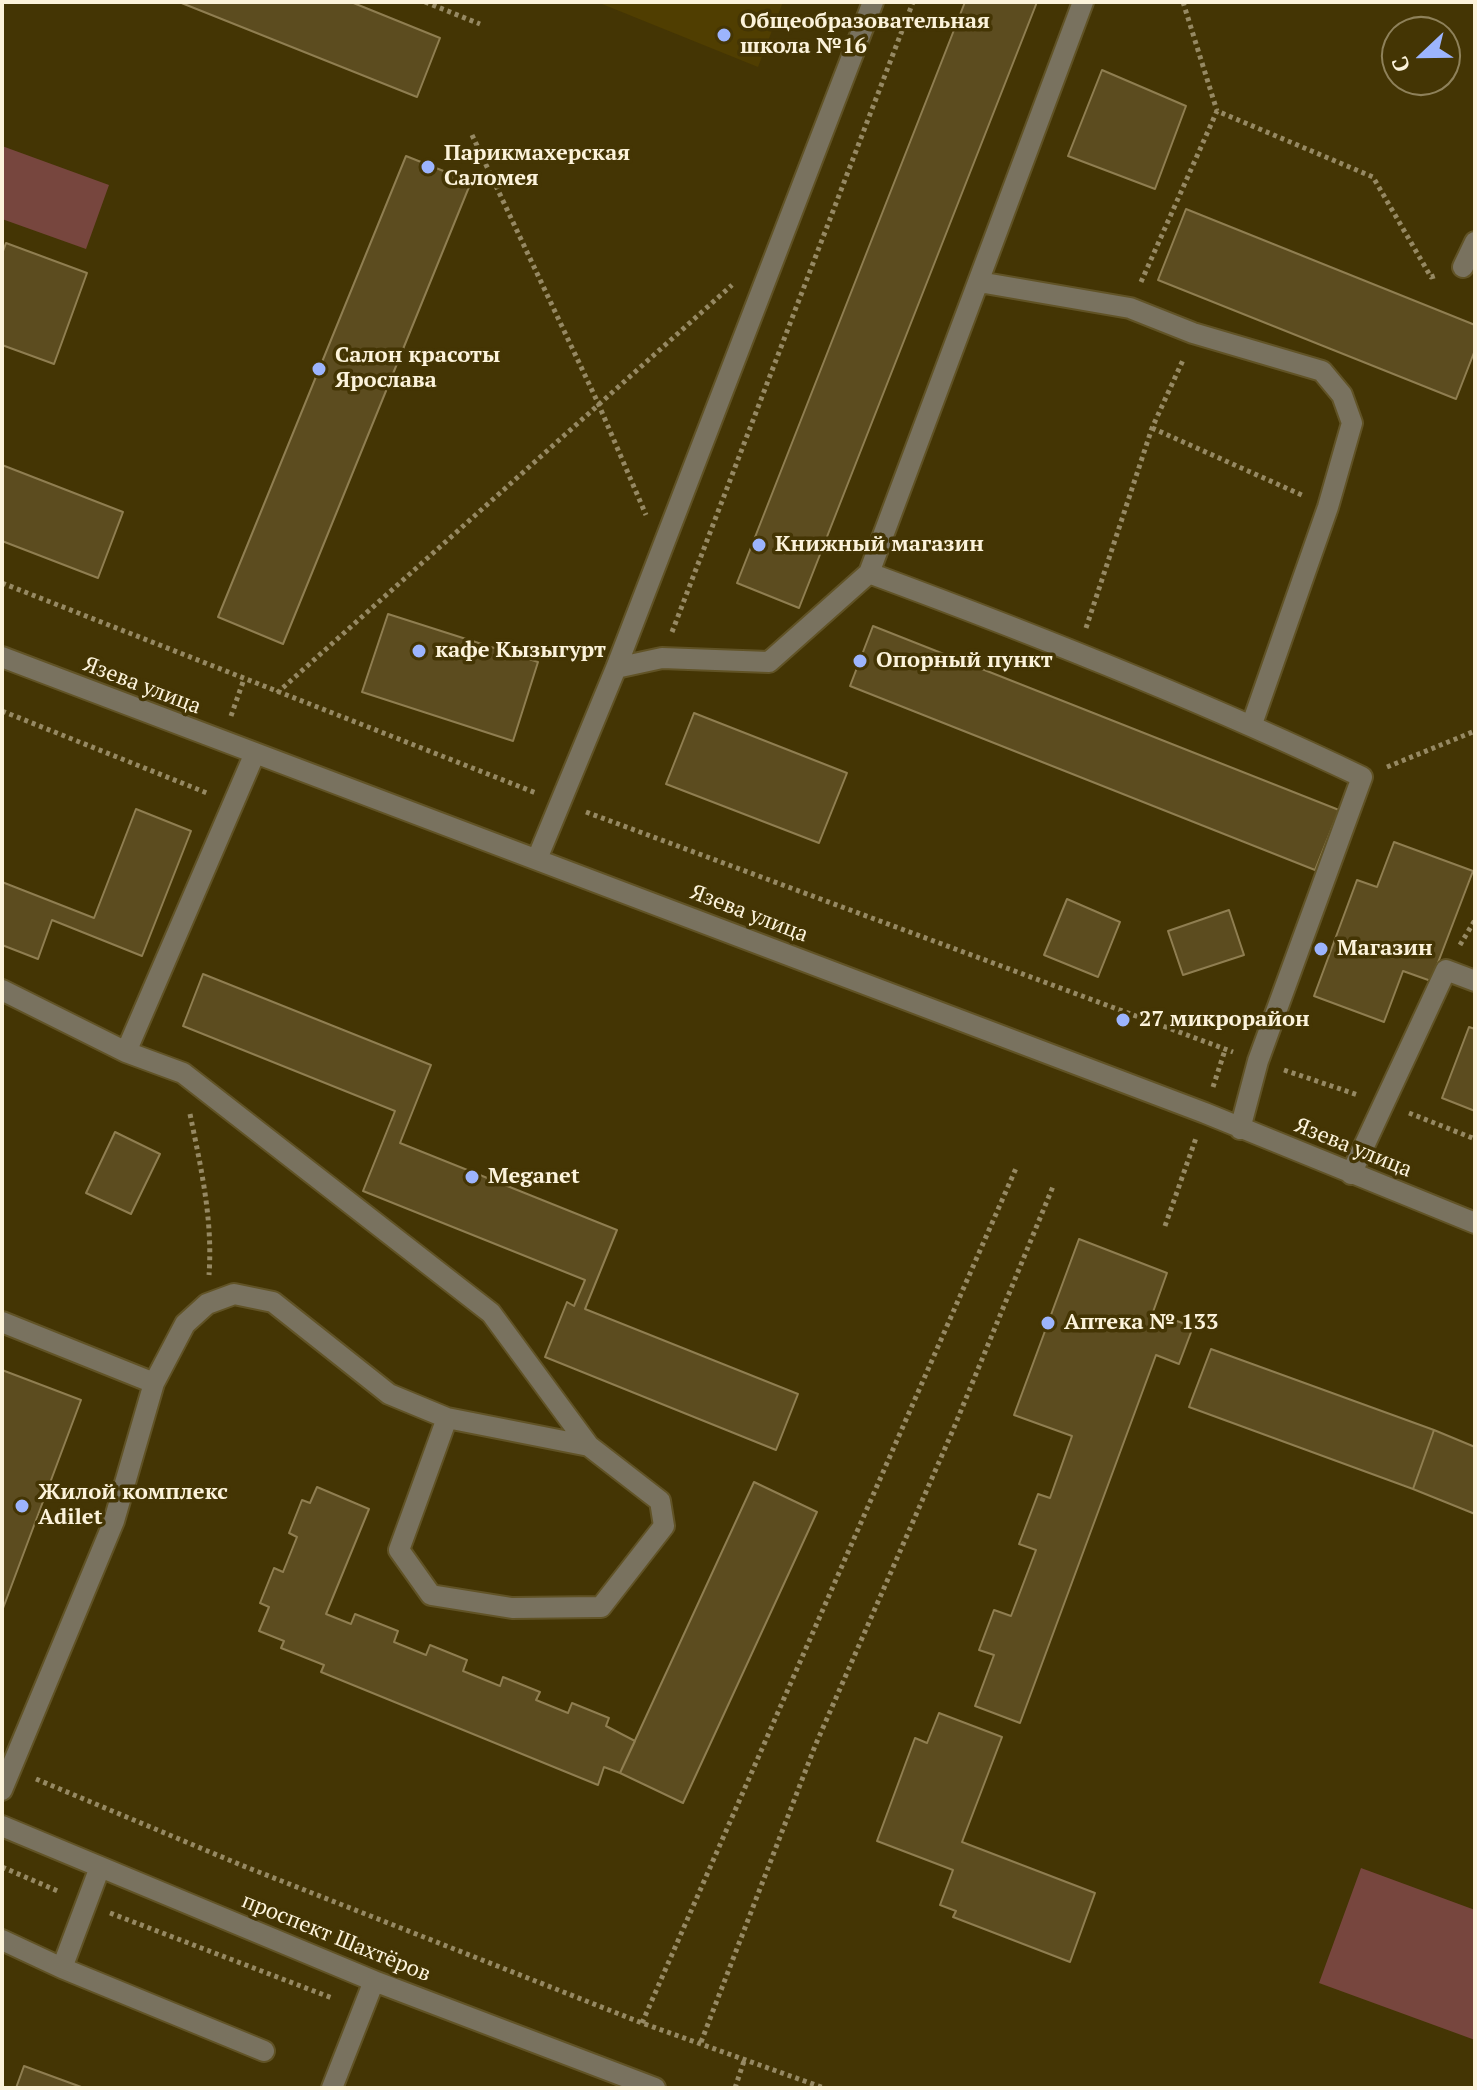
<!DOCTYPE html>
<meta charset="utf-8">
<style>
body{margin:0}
#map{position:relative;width:1477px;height:2090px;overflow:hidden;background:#443504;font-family:"PT Serif",serif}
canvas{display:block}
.frame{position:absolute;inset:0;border:4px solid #fcf3db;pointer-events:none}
.north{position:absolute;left:1381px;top:16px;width:80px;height:80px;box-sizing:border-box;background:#443504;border:2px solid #8e815a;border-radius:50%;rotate:248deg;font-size:22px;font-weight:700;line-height:32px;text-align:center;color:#fcf3db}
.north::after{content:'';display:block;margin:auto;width:28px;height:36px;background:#9cb4fd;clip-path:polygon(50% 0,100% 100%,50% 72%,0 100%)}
</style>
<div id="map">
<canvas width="1477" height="2090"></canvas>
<div class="frame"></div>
<div class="north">С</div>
</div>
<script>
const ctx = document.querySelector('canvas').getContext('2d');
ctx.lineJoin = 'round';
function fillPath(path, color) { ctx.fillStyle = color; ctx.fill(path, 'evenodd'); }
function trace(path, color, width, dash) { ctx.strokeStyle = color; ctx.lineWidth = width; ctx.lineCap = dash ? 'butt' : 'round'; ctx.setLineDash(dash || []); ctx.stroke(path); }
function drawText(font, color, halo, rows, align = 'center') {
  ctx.font = font + ' "PT Serif",serif'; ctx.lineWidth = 7; ctx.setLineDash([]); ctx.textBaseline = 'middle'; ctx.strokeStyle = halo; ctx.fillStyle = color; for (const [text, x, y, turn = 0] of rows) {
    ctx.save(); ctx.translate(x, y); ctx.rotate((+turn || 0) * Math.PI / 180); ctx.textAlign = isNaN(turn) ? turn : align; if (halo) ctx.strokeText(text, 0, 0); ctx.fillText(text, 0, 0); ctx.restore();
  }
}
const built = new Path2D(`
 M597 2H783L758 67Z`);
const green = new Path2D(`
 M2 146 109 185 86 249 2 219Z
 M1361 1868 1475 1910V2040L1319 1983Z`);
const building = new Path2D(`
 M179 2H351L440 38 417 97Z
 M965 2H1037L799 608 737 583Z
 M1102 70 1186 106 1155 189 1068 156Z
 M406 156 471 182 283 644 218 617Z
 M1186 209 1475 325V350L1456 399 1158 280Z
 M6 243 87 273 54 364 2 345V254Z
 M2 465 123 512 98 578 2 541Z
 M388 614 538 662 513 741 362 692Z
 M873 626 1339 810 1315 870 850 686Z
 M694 713 847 773 819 843 666 784Z
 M136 809 191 831 142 956 52 920 38 959 2 945V882L94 918Z
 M1394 842 1473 871 1431 981 1403 971 1384 1022 1314 996 1357 880 1377 887Z
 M1067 899 1120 922 1098 977 1044 955Z
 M1229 910 1244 955 1183 975 1168 931Z
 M203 974 431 1065 400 1143 617 1230 585 1309 798 1394 776 1450 545 1357 567 1302 574 1306 585 1280 363 1191 395 1111 183 1026Z
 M1469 1027 1475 1029V1111L1442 1098Z
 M115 1132 160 1154 131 1214 86 1193Z
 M1079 1239 1167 1273 1153 1312 1193 1327 1179 1364 1156 1355 1020 1723 975 1706 994 1655 979 1650 994 1610 1011 1616 1036 1550 1019 1544 1038 1494 1050 1498 1072 1436 1014 1415Z
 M1211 1349 1434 1430 1413 1489 1189 1407Z
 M2 1370 81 1400 2 1611Z
 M1434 1430 1475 1447V1514L1413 1489Z
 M754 1482 817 1512 683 1803 620 1773Z
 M317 1487 369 1509 326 1614 351 1624 355 1614 398 1631 394 1642 426 1655 430 1645 467 1660 463 1671 500 1686 503 1677 540 1692 536 1700 568 1713 572 1703 609 1718 606 1726 635 1741 620 1773 604 1767 598 1785 321 1672 324 1665 281 1648 284 1641 259 1631 269 1607 260 1603 274 1568 283 1572 297 1537 289 1533 302 1500 310 1503Z
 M939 1713 1002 1737 962 1842 1095 1893 1070 1962 953 1917 956 1911 940 1905 953 1870 877 1841 915 1738 927 1743Z
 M24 2066 84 2088H16Z`);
const path = new Path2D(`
 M425 2 480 24
 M1183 2 1217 111
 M472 135 598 403 646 515
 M1141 282 1217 111 1373 177 1431 277 1437 275
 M1152 428 1304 496
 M2 583 536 793
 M1086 628 1152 428 1183 360
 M672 632 913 2
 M277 693 732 285
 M2 711 207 793
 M231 716 244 679
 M1387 767 1475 731
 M586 812 1233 1052
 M1460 945 1475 920
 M1284 1070 1358 1095
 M1213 1087 1225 1050
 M1409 1113 1475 1139
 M190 1114C201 1168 213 1220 209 1275
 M1165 1226 1196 1138
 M36 1779 241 1865 642 2023 824 2088
 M2 1867 60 1892
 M110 1913 332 1998
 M642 2023 1017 1166
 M701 2042 815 1746 953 1430 1054 1184
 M735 2088 745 2058`);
const minor = new Path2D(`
 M1463 267 1475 242
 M979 282 1130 308 1193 333 1322 371 1342 395 1352 423 1328 507 1252 724
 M869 573C1037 635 1201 700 1362 777L1258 1061 1240 1129
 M2 657 1205 1113 1475 1223
 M616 668 662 658 769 662 869 573 1083 2
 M537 859 616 668 873 2
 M2 990 126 1052 183 1073 491 1313 589 1446 660 1501 664 1526 601 1607 512 1608 431 1595 399 1550 447 1418
 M126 1052 255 753
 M1351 1174 1446 970 1475 981
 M2 1322 154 1383
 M2 1790 114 1521 154 1383 185 1324 207 1304 234 1294 273 1302 389 1394 447 1418 589 1446
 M2 1826 374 1981 655 2088
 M100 1867 62 1968 264 2051
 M2 1940 62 1968
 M332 2088 374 1981`);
const markers = [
 [724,35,8,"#9cb4fd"],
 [428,167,8,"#9cb4fd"],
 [319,369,8,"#9cb4fd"],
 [759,545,8,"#9cb4fd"],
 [419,651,8,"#9cb4fd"],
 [860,661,8,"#9cb4fd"],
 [1321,949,8,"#9cb4fd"],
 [1123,1020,8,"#9cb4fd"],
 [472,1177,8,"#9cb4fd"],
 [1048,1323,8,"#9cb4fd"],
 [22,1506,8,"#9cb4fd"]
];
const poiNames = [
 ["Общеобразовательная",740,22],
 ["школа №16",740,47],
 ["Парикмахерская",444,154],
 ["Саломея",444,179],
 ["Салон красоты",335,356],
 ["Ярослава",335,381],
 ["Книжный магазин",775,545],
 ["кафе Кызыгурт",435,651],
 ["Опорный пункт",876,661],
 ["Магазин",1337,949],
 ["27 микрорайон",1139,1020],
 ["Meganet",488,1177],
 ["Аптека № 133",1064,1323],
 ["Жилой комплекс",38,1493],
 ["Adilet",38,1518]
];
const streetNames = [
 ["Язева улица",142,686,21],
 ["Язева улица",749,914,21],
 ["Язева улица",1353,1148,22],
 ["проспект Шахтёров",336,1938,22]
];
fillPath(built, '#503e01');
fillPath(green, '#77463e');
fillPath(building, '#5c4c1f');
trace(building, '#8f7e51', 2);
trace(minor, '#615326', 24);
trace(path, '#968963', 5, [4, 4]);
trace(minor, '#79725f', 20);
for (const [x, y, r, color] of markers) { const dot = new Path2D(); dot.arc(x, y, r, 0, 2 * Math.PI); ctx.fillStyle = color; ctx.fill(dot); trace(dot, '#443504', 3); }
drawText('bold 22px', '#fcf3db', '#443504', poiNames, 'left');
drawText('22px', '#fcf3db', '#443504', streetNames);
</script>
